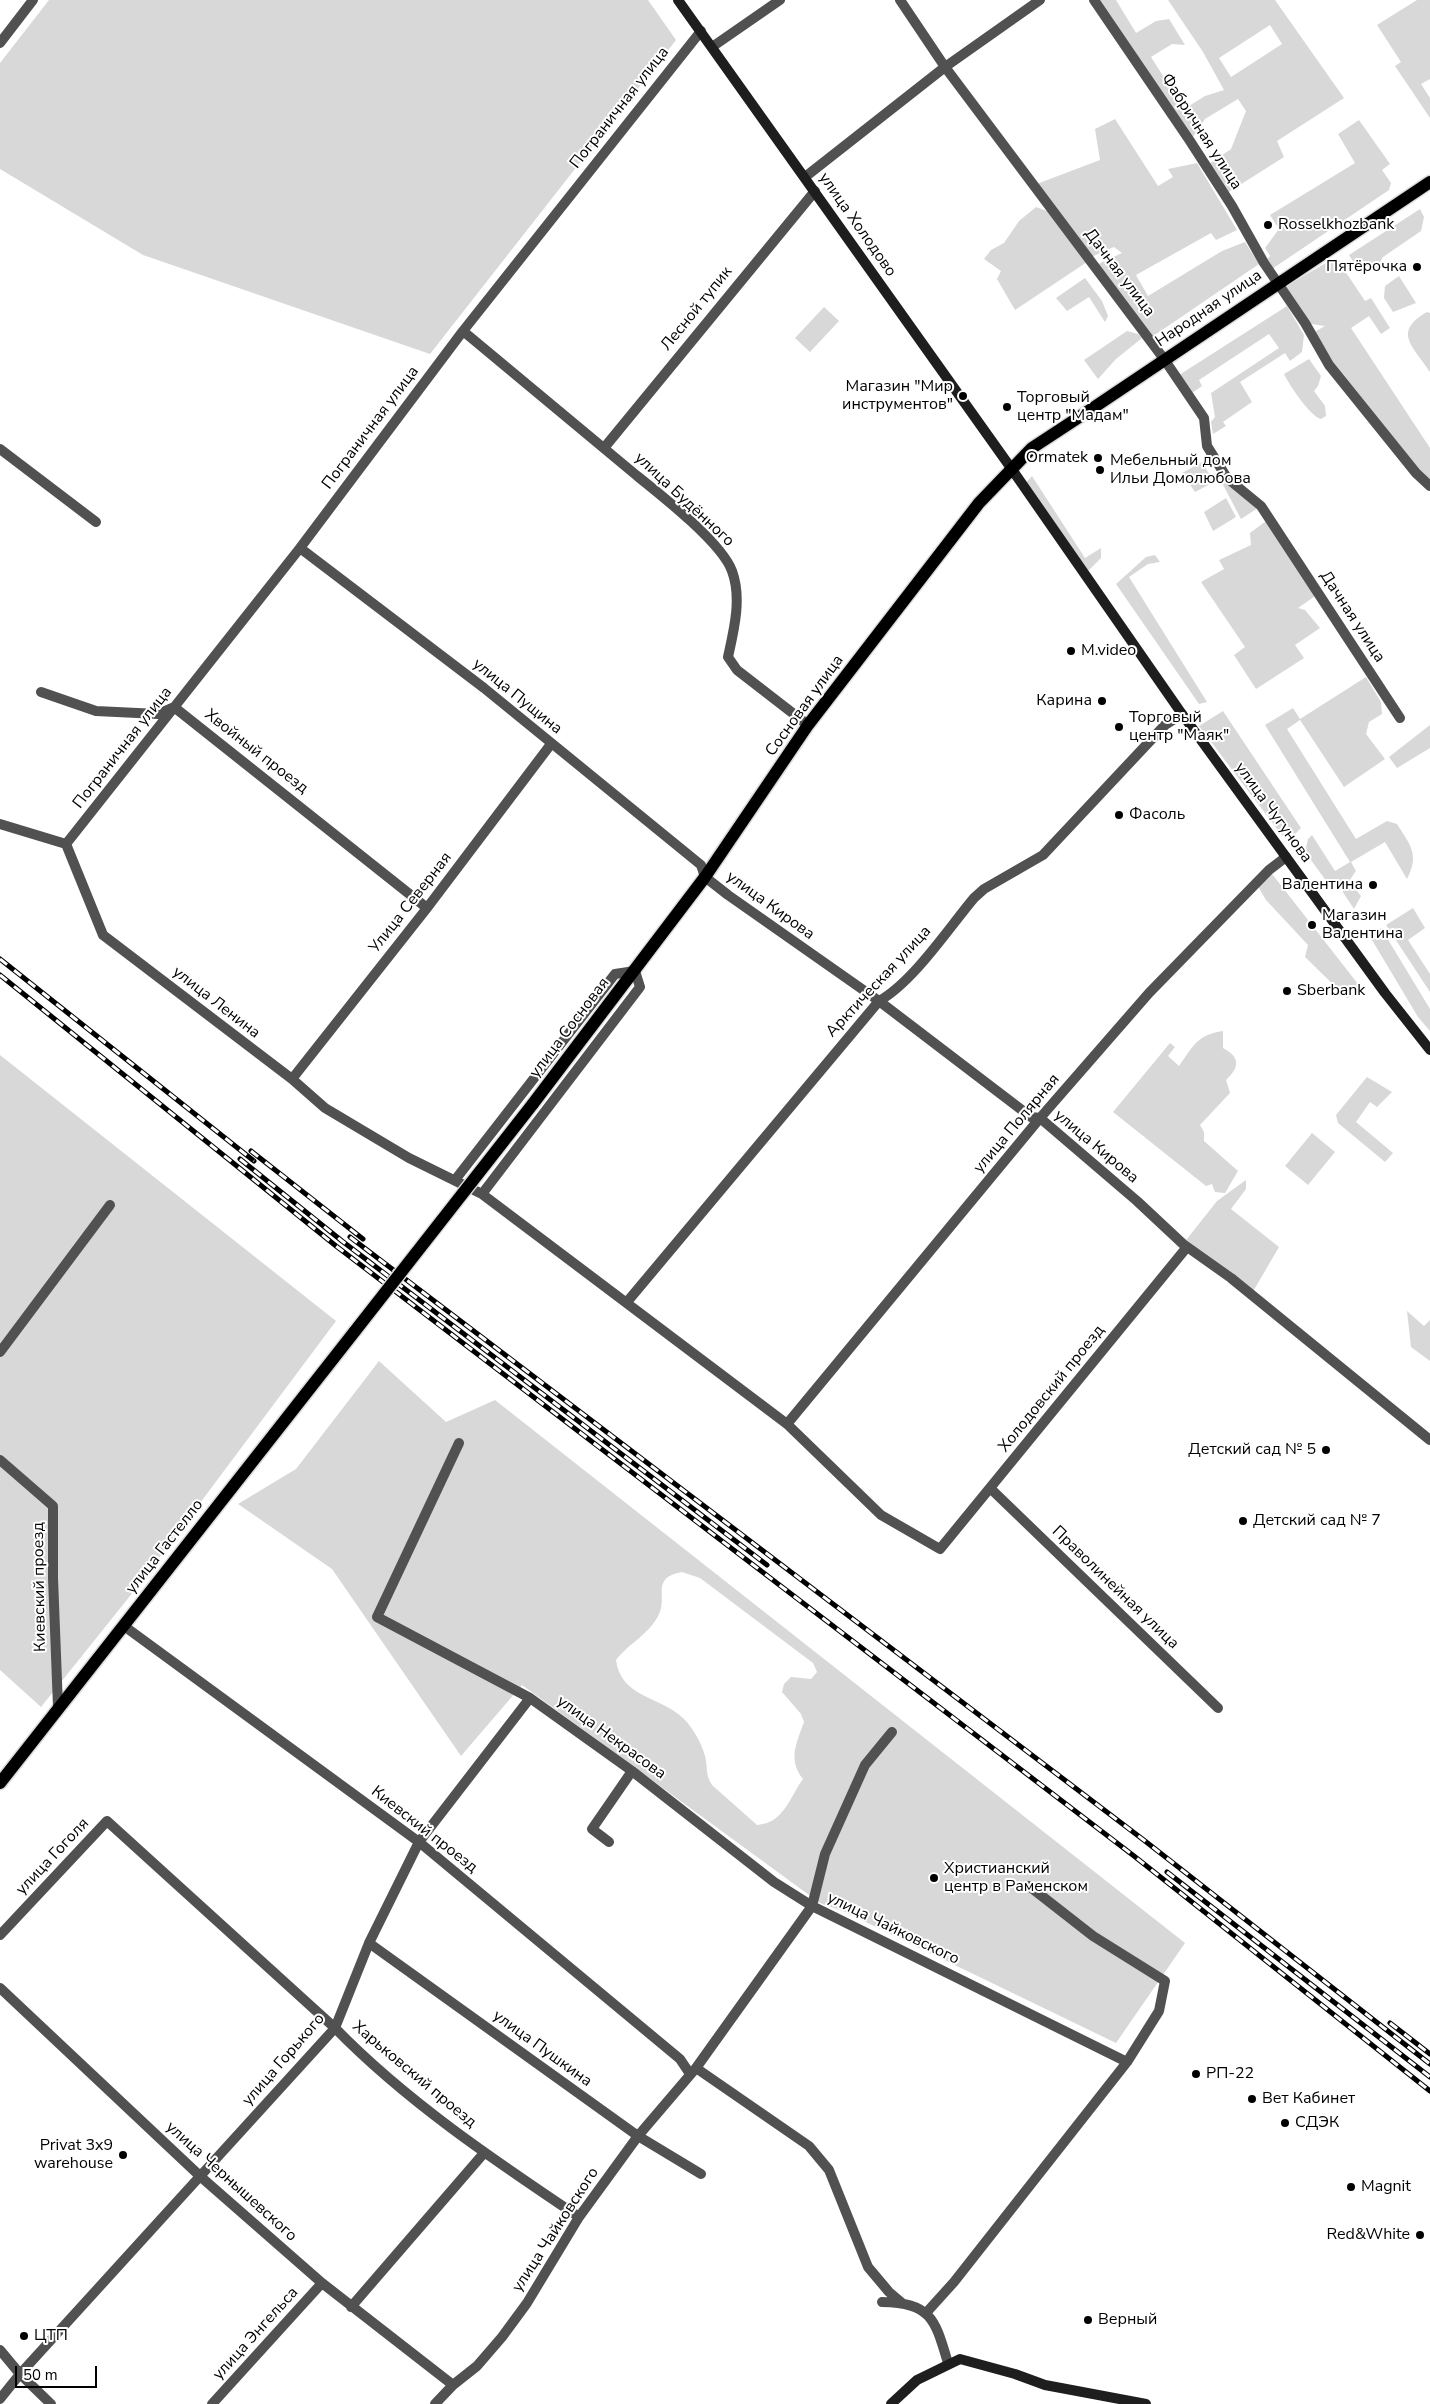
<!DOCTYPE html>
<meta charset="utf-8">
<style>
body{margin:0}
#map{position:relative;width:1430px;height:2404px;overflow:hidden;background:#fff;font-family:"Nunito Sans",sans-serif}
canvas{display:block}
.scale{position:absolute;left:15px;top:2366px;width:82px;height:22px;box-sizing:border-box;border:2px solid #000;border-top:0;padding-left:6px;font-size:15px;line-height:18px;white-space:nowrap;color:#000;-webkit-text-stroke:4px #fff;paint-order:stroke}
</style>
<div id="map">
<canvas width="1430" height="2404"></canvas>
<div class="scale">50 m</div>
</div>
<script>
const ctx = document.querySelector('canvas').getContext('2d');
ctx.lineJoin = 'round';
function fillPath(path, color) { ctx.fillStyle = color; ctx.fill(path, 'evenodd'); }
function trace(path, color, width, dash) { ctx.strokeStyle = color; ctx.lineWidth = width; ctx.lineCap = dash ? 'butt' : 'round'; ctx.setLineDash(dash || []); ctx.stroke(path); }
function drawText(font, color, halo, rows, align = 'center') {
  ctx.font = font + ' "Nunito Sans",sans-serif'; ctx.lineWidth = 4; ctx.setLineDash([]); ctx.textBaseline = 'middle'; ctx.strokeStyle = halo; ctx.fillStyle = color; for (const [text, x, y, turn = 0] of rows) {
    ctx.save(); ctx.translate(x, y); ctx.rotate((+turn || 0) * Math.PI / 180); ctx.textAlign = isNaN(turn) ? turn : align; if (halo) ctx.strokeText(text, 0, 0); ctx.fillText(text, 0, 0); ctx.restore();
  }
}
const green = new Path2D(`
 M49 0H648L676 40 430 354 143 255 0 169V63Z
 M1094 0H1116L1136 33 1156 21 1169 19 1185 45 1172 44 1151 57 1184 109 1205 96 1224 90 1203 52 1168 0H1275L1344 98 1277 141 1284 157 1224 195 1206 166 1231 149 1246 111 1238 99 1205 119 1190 141ZM1270 25 1282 44 1231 77 1219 58Z
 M1417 0H1430V79L1421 84 1430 98V118L1395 66 1401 62 1377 25Z
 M1115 119 1158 186 1173 177 1168 169 1197 163 1237 230 1216 240 1211 233 1136 275 1148 296 1222 251 1245 242 1259 264 1149 339 1094 266 1122 253 1114 247 1089 258 1090 260 1015 310 997 279 1001 271 984 259 991 250 1004 243 1019 221 1036 207 1055 214 1034 185 1100 160 1095 129Z
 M1359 120 1390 164 1382 170 1391 183 1389 190 1269 271 1264 263 1270 256 1265 248 1279 229 1270 215 1355 163 1338 134Z
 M1420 209 1424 217 1421 231 1383 257 1375 271 1370 265 1360 272 1349 255Z
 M1331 260 1340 261 1342 271 1347 274 1365 301 1371 298 1390 328 1381 334 1369 316 1351 328 1430 448V486L1311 334 1325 326 1305 323 1281 289Z
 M1399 276 1416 303 1393 312 1384 298 1385 286Z
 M1085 278 1102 301 1108 316 1105 322 1089 297 1067 311 1056 298Z
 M1287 306 1304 335 1302 352 1290 361 1285 353 1240 382 1252 402 1223 422 1226 426 1213 434 1211 422 1215 417 1211 393 1279 348 1269 334 1199 380 1202 386 1188 396 1176 377Z
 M824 307 839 321 810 352 795 338Z
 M1427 312 1430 313V372C1413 346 1392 332 1427 312Z
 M1127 331 1138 334 1142 338 1116 359 1098 379 1084 360Z
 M1309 359 1321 376 1318 386 1314 391 1325 406 1326 416 1321 419C1311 417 1289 385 1284 374Z
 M1202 462 1214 482 1195 492 1182 473Z
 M1032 476 1085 558 1101 548V558L1089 570 1083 572 1023 486Z
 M1227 478 1261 506 1241 519 1220 479Z
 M1226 498 1236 517 1213 531 1204 512Z
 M1266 521 1318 594 1298 608 1305 610 1320 628 1295 645 1304 658 1256 689 1234 655 1245 647 1201 582 1224 569 1219 560 1251 545 1250 533Z
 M1155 555 1160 562 1148 564 1129 577 1207 702 1199 704 1116 584 1146 557Z
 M1366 677 1381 702 1382 714 1369 722 1366 734 1385 759 1344 787 1300 720 1287 729 1356 839 1387 821 1397 824C1410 845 1420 854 1407 879L1385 842 1351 862 1356 871 1349 881 1361 896 1354 909 1337 883 1327 882 1305 852 1308 839 1312 835 1335 871 1350 862 1265 725 1293 708 1300 719Z
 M1223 711 1301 828 1293 836 1284 838 1199 726Z
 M1430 725V748L1397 768 1389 757Z
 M1269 870 1365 993 1347 998 1305 957 1308 945 1266 900 1256 883Z
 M1413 908 1425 928 1408 940 1430 974V992L1386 925Z
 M1381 928 1430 1009V1031L1418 1017 1372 940V935Z
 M1223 1031V1048C1240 1057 1240 1067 1226 1080L1230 1093 1200 1125 1204 1132V1141L1238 1171 1225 1193 1215 1192 1212 1184 1206 1186 1113 1112 1170 1043 1175 1047 1168 1056 1179 1066C1193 1046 1197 1035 1223 1031Z
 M0 1055 336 1321 138 1586 41 1707 0 1670Z
 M1367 1077 1392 1092 1377 1107 1370 1102 1356 1122 1393 1153 1385 1162 1338 1123 1336 1115Z
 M1312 1133 1335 1152 1308 1185 1285 1166Z
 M1246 1180V1189L1231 1209 1279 1247 1251 1295 1183 1244 1217 1201Z
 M1407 1311 1424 1326 1430 1320V1361L1411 1347Z
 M379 1361 446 1422 495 1400 1185 1943 1116 2043 845 1912 820 1903 522 1685 461 1756 332 1569 238 1504 296 1469ZM682 1572 700 1578 813 1663 817 1672 811 1679 791 1677 784 1684 782 1692 801 1714 804 1722C796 1744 788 1760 803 1779 789 1798 784 1823 757 1825L712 1785C705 1775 708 1767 705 1756 702 1744 692 1726 683 1718 660 1696 621 1698 616 1660 629 1643 650 1634 659 1614 668 1596 650 1578 682 1572Z`);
const street = new Path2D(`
 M900 0 945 67 1164 359 1204 418 1207 446 1227 478 1261 506 1400 718
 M1094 0 1190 141 1232 206 1264 263 1305 323 1329 365 1416 473 1430 486
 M0 43 33 0
 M712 47 780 0
 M805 177 945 67 1040 0
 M463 331C521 379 579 427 636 475 661 495 722 543 732 571 742 598 734 630 728 657L737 670 808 725
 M604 448 815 191
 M0 449 96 522
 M300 548 484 688 701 865 705 877 728 895 879 1001 1031 1117 1040 1118 1137 1201 1183 1244 1231 1278 1430 1440
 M41 692 96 711 158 714 174 707 427 908
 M0 824 66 844
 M66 844 103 935 292 1079 325 1108 409 1158 482 1194 787 1424 881 1515 940 1549 1187 1247
 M66 844 300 548 463 331 701 31
 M292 1079 427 908 551 744
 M455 1180 615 974 635 971 640 987 482 1194
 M627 1302 879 1001C913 982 948 929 974 898L984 889 1043 855 1165 725 1182 714
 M0 1352 110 1205
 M787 1424 1040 1118 1149 993 1269 870 1286 857
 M459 1443 377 1617 530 1698 632 1771 774 1882 812 1906 825 1854 865 1765 892 1732
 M0 1460 53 1506V1578L58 1707
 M991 1489 1218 1708
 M124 1626 419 1842 680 2059 690 2074
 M609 1842 592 1829 632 1771
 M0 1935 107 1821 335 2028C406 2101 494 2160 579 2217
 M369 1943 638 2136 701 2174
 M0 1988 201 2177 322 2283 453 2385
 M696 2068 809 2146 829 2170 868 2267 889 2292 902 2303
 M882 2302C932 2303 935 2320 948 2363
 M351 2307 484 2153
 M926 2313 954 2282 1127 2062 1159 2011 1165 1981 1093 1936 1029 1886
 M0 2350 20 2374 51 2404
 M0 2399 20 2374 335 2028 369 1943 419 1842 530 1698
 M212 2404 322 2283
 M435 2404 453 2385 477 2366 502 2337 527 2303 579 2217 638 2136 696 2068 812 1906 1127 2062`);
const secondary = new Path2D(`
 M678 0 1011 468 1182 714 1385 993 1430 1050
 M891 2404 917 2380 960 2359 1015 2374 1045 2385 1146 2404`);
const primary = new Path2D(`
 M532 1105 705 877 808 725 979 503 1032 448 1096 406 1430 182
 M0 1783 355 1331`);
const rail = new Path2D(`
 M0 959 254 1161
 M0 975 336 1246 1134 1856 1430 2091
 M251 1151 363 1239
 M240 1159 342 1241 767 1565
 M350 1237 1145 1841 1430 2064
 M1167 1872 1430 2077
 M1390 2023 1430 2054`);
const primaryBridge = new Path2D(`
 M355 1331 532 1105`);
const markers = [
 [1268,225,5,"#000"],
 [1417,267,5,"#000"],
 [963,396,5,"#000"],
 [1007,407,5,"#000"],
 [1098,458,5,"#000"],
 [1100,470,5,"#000"],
 [1071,651,5,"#000"],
 [1102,701,5,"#000"],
 [1119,727,5,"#000"],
 [1119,815,5,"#000"],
 [1373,885,5,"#000"],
 [1312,925,5,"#000"],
 [1287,991,5,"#000"],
 [1326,1450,5,"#000"],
 [1243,1521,5,"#000"],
 [934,1878,5,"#000"],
 [1196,2074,5,"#000"],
 [1252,2099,5,"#000"],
 [1285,2123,5,"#000"],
 [123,2155,5,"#000"],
 [1351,2187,5,"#000"],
 [1420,2235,5,"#000"],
 [1088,2320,5,"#000"],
 [24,2336,5,"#000"]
];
const streetNames = [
 ["Пограничная улица",620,108,-52],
 ["Фабричная улица",1201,132,57],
 ["улица Холодово",857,225,55],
 ["Дачная улица",1119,273,53],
 ["Лесной тупик",697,309,-51],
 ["Народная улица",1209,309,-34],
 ["Пограничная улица",371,428,-53],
 ["улица Будённого",684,500,43],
 ["Дачная улица",1352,617,57],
 ["улица Пущина",517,697,39],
 ["Сосновая улица",805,706,-54],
 ["Пограничная улица",123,748,-52],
 ["Хвойный проезд",256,752,38],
 ["улица Чугунова",1273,813,54],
 ["Улица Северная",411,903,-52],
 ["улица Кирова",770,906,36],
 ["Арктическая улица",879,982,-47],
 ["улица Ленина",216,1003,38],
 ["улица Сосновая",570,1028,-53],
 ["улица Полярная",1017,1124,-50],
 ["улица Кирова",1096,1147,40],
 ["Холодовский проезд",1052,1389,-51],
 ["улица Гастелло",165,1547,-52],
 ["Киевский проезд",40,1587,-91],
 ["Праволинейная улица",1115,1588,44],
 ["улица Некрасова",611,1738,36],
 ["Киевский проезд",424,1830,38],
 ["улица Гоголя",53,1857,-47],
 ["улица Чайковского",893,1929,26],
 ["улица Пушкина",542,2049,36],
 ["улица Горького",284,2060,-49],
 ["Харьковский проезд",414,2075,40],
 ["улица Чернышевского",231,2182,42],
 ["улица Чайковского",556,2230,-57],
 ["улица Энгельса",256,2334,-48]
];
const poiNames = [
 ["Rosselkhozbank",1278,225],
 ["Пятёрочка",1407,267,"right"],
 ["Магазин \"Мир",953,387,"right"],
 ["инструментов\"",953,405,"right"],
 ["Торговый",1017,398],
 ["центр \"Мадам\"",1017,416],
 ["Ormatek",1088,458,"right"],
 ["Мебельный дом",1110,461],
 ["Ильи Домолюбова",1110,479],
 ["M.video",1081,651],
 ["Карина",1092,701,"right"],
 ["Торговый",1129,718],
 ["центр \"Маяк\"",1129,736],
 ["Фасоль",1129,815],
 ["Валентина",1363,885,"right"],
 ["Магазин",1322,916],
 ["Валентина",1322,934],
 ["Sberbank",1297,991],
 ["Детский сад № 5",1316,1450,"right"],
 ["Детский сад № 7",1253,1521],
 ["Христианский",944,1869],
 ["центр в Раменском",944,1887],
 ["РП-22",1206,2074],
 ["Вет Кабинет",1262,2099],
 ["СДЭК",1295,2123],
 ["Privat 3x9",113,2146,"right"],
 ["warehouse",113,2164,"right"],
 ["Magnit",1361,2187],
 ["Red&White",1410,2235,"right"],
 ["Верный",1098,2320],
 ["ЦТП",34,2336]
];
fillPath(green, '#d8d8d8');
trace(primary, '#dbdbdb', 15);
trace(street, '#515151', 10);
trace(secondary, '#1e1e1e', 10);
trace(primary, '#000', 12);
trace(rail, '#000', 5);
trace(rail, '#fff', 3, [9]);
trace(primaryBridge, '#dbdbdb', 15, []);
trace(primaryBridge, '#000', 12);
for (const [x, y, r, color] of markers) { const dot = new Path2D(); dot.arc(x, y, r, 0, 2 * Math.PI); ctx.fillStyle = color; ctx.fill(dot); trace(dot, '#fff', 2); }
drawText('16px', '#000', '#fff', streetNames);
drawText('16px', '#000', '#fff', poiNames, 'left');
</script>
